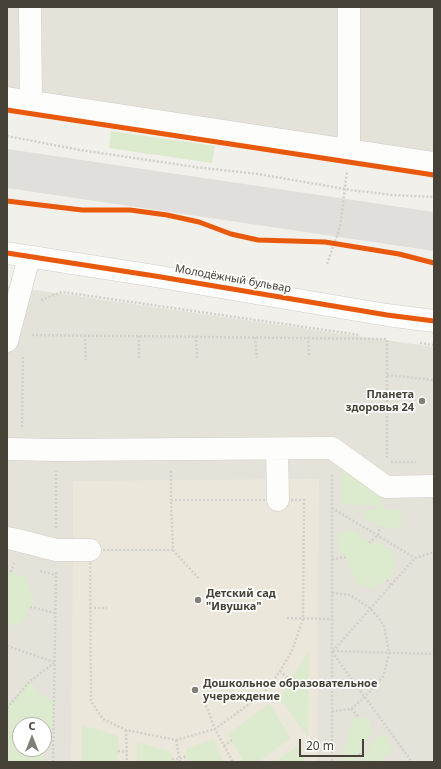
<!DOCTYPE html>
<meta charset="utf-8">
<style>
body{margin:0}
#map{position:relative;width:441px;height:769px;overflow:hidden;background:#f1f0eb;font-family:"Noto Sans",sans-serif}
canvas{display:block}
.frame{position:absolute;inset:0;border:8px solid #464237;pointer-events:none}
.north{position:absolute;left:12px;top:717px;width:40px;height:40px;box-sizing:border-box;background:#fff;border:1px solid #b5b3af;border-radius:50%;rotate:0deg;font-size:11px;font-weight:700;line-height:16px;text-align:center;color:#464237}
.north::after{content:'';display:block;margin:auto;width:14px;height:18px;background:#827f76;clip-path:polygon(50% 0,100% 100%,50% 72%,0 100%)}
.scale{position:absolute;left:299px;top:739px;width:65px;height:18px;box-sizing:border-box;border:2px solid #464237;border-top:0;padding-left:5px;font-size:12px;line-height:14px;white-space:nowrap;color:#464237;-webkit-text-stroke:3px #fff;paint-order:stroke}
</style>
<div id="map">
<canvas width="441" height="769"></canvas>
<div class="frame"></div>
<div class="north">С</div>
<div class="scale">20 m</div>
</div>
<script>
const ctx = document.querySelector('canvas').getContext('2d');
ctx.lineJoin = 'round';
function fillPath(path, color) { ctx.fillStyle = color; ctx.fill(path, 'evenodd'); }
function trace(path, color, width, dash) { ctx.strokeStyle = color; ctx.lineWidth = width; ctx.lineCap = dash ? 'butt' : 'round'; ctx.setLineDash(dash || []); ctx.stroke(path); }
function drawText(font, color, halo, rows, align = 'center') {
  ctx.font = font + ' "Noto Sans",sans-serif'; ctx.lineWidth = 3.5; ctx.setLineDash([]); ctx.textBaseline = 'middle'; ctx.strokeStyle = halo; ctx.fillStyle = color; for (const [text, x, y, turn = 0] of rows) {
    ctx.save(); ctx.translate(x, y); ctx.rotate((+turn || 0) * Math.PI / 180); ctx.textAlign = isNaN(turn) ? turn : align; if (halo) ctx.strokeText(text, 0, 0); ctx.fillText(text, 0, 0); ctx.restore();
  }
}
const residential = new Path2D(`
 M7 7H434V170L7 107Z
 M7 286 434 347V762H7ZM20 725H44V749H20Z`);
const education = new Path2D(`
 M319 479 317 762H71L73 550V481Z`);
const green = new Path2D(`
 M111 131 215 146 212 163 109 148Z
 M342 471 382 495V509L401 510 402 529 380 527 363 517V510L376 509V505H342Z
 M343 531H355L369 543 382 544 393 552 395 571 387 580 374 589 357 583 350 570 347 557C338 552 337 548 337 538Z
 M7 570 27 578 33 602 21 623 7 626Z
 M309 650 308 737 280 698Z
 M30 681 39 694 54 701 53 729 44 733V735V725H20V749H44L43 762H7V708Z
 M269 704 291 738 258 762H244L228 734Z
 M359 717 369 718 372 732 354 762H341L352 721Z
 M82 725 118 736V762H82Z
 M376 737H388L391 750 379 762H360Z
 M214 739 223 762H189L186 749Z
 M137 742 171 752 173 762H137Z
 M297 746 306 762H275Z`);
const parking = new Path2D(`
 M7 149 434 212V251L7 188Z`);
const path = new Path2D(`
 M7 136 80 150 195 167 258 174 351 190 393 195 434 197
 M327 264 340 227 347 171
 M41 300 62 292 360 335
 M32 335 387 339V460
 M85 335 86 360
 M139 336V360
 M196 336 197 359
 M255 337 257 358
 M308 337 309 357
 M420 343 434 345
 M387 375 434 380
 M22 427 23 355
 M391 462H416
 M171 471V500
 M332 475V762
 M171 500H304L303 619 291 653 280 671 263 694 215 729 176 740 126 730 103 719 91 701 90 550H173Z
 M332 508 415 558
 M56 528V471
 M369 543 378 535 380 527
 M173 550 200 580
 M332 559 347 557
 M40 571 56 575
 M11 572 14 563
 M387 580 391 585
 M332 593 350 595 370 608 384 625 389 653 383 677 365 697 351 709 332 711
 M30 607 55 613
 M90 608H107
 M287 618 332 619
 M7 646 54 662
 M333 651 415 558 434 552
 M333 651 434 654
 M332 652 412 762
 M280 671 291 681
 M203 698 215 729 233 762
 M7 708 30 681 54 663
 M351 709 359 717
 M126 730 127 762
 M176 740 180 762
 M224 746 232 740
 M118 751 127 752
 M359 754 363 756
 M172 759H179L187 756
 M53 762 56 571`);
const minor = new Path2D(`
 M30 7 31 102
 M7 98 434 163
 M349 150V7
 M7 253 155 276 387 315 434 321
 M7 341 29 257
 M7 449 56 450 332 448 386 487 434 486
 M277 449 278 500
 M7 538 13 539 56 550H90`);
const cycleway = new Path2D(`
 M7 110 434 175
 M7 201 82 210H130L167 215 199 222 231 234 258 240 325 242 399 254 434 263
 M7 253 155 276 387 315 434 321`);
const markers = [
 [422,401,4,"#827f76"],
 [198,600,4,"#827f76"],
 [195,690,4,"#827f76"]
];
const streetNames = [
 ["Молодёжный бульвар",233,279,10]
];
const poiNames = [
 ["Планета",414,395,"right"],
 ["здоровья 24",414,408,"right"],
 ["Детский сад",206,594],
 ["\"Ивушка\"",206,607],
 ["Дошкольное образовательное",203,684],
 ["учереждение",203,697]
];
fillPath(residential, '#e5e2d9');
fillPath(education, '#ebe8db');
fillPath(green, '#dceacd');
fillPath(parking, '#e0dfdb');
trace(minor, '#cfcdc9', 23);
trace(path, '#d1d0ca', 2.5, [2, 2]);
trace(minor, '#fdfdfc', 22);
trace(cycleway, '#e8590c', 5);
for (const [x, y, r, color] of markers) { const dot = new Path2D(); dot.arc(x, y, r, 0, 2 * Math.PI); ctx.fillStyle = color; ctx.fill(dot); trace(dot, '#fff', 1.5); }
drawText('11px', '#464237', '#fff', streetNames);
drawText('bold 11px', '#464237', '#fff', poiNames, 'left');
</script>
